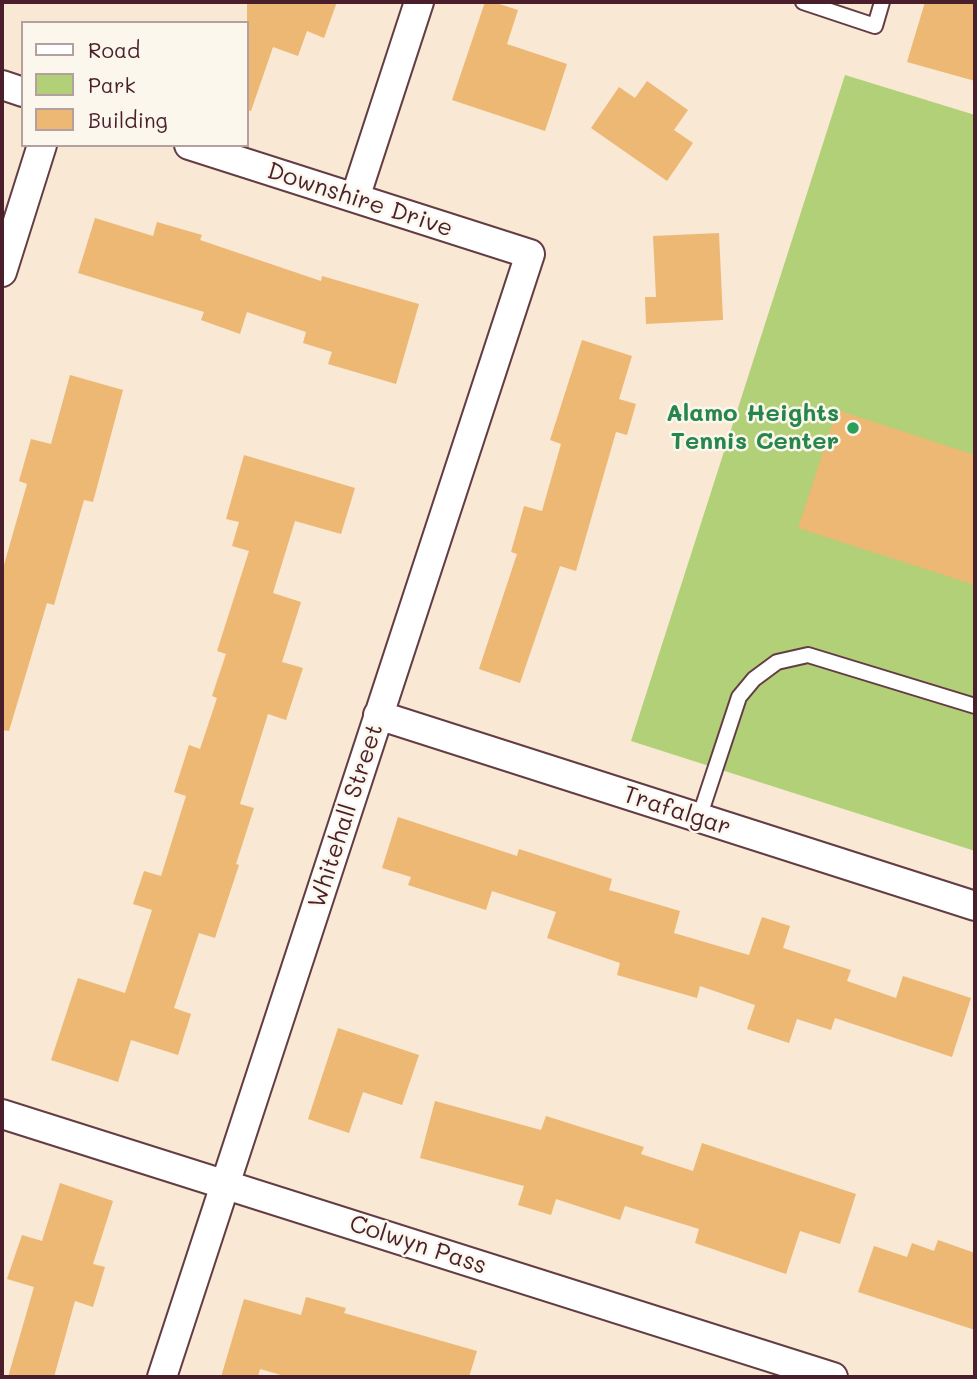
<!DOCTYPE html>
<style>
body{margin:0}
#map{position:relative;width:977px;height:1379px;overflow:hidden;background:#f8e8d4;font-family:Mali,sans-serif}
canvas{display:block}
.frame{position:absolute;inset:0;border:4px solid #4a1f2b;pointer-events:none}
.legend{position:absolute;left:21px;top:21px;width:228px;height:126px;box-sizing:border-box;background:#fbf7ec;border:2px solid #b4a19f;margin:0;padding:9px 12px;list-style:none;font-size:21px;color:#4a1f2b}
.legend li{display:flex;align-items:center;gap:14px;height:35px}
.legend b{width:35px;border:2px solid #b4a19f}
</style>
<div id="map">
<canvas width="977" height="1379"></canvas>
<div class="frame"></div>
<ul class="legend">
<li><b style="height:9px;background:#fff"></b>Road</li>
<li><b style="height:19px;background:#b2d077"></b>Park</li>
<li><b style="height:19px;background:#ecb874"></b>Building</li>
</ul>
</div>
<script>
const ctx = document.querySelector('canvas').getContext('2d');
ctx.lineJoin = 'round';
function fillPath(path, color) { ctx.fillStyle = color; ctx.fill(path, 'evenodd'); }
function trace(path, color, width, dash) { ctx.strokeStyle = color; ctx.lineWidth = width; ctx.lineCap = dash ? 'butt' : 'round'; ctx.setLineDash(dash || []); ctx.stroke(path); }
function drawText(font, color, halo, rows, align = 'center') {
  ctx.font = font + ' Mali,sans-serif'; ctx.lineWidth = 5; ctx.setLineDash([]); ctx.textBaseline = 'middle'; ctx.strokeStyle = halo; ctx.fillStyle = color; for (const [text, x, y, turn = 0] of rows) {
    ctx.save(); ctx.translate(x, y); ctx.rotate((+turn || 0) * Math.PI / 180); ctx.textAlign = isNaN(turn) ? turn : align; if (halo) ctx.strokeText(text, 0, 0); ctx.fillText(text, 0, 0); ctx.restore();
  }
}
const green = new Path2D(`
 M845 75 975 115V851L631 741Z`);
const building = new Path2D(`
 M247 2H337L324 38 307 31 298 56 273 47 251 111 247 110Z
 M485 2H493L518 10 507 44 567 64 545 131 452 100Z
 M925 2H975V81L907 62Z
 M647 81 688 110 674 130 693 143 667 181 591 128 619 87 635 98Z
 M95 218 153 236 157 222 202 235 200 240 321 281 322 276 419 304 396 384 328 364 332 352 303 343 306 332 247 312 240 334 201 320 204 312 78 273Z
 M719 233 723 320 646 324 645 297H656L653 236Z
 M582 340 632 356 619 399 636 404 627 435 616 432 576 571 560 566 520 683 479 669 517 554 511 552 524 506 542 511 561 444 550 440Z
 M70 375 123 390 93 502 84 500 54 605 47 603 9 731 2 730V572L27 484 19 481 31 439 51 444Z
 M837 410 975 455V585L798 528Z
 M244 455 355 488 341 534 295 521 273 593 301 602 282 662 303 668 286 720 268 714 240 804 254 808 236 864 239 865 215 938 199 933 174 1008 191 1014 178 1055 131 1040 118 1082 51 1060 78 978 125 993 152 910 133 904 144 871 161 876 186 796 174 792 189 745 200 749 217 698 212 696 226 654 217 651 249 551 232 546 239 522 226 519Z
 M398 817 517 856 519 849 612 879 609 890 680 911 674 933 749 955 762 917 790 926 783 948 851 970 847 981 896 998 903 976 971 998 952 1057 835 1018 831 1030 797 1019 789 1043 747 1029 755 1005 700 986 697 998 617 975 620 963 547 938 556 912 492 891 486 910 408 885 411 877 382 868Z
 M338 1028 419 1055 402 1105 363 1092 349 1133 308 1119Z
 M435 1101 541 1130 546 1116 644 1147 641 1154 693 1171 702 1143 856 1194 840 1244 800 1231 786 1274 695 1243 699 1229 625 1206 620 1220 556 1199 551 1215 518 1205 524 1186 420 1158Z
 M60 1183 113 1201 93 1264 105 1267 93 1307 75 1301 54 1377H8L34 1287 7 1279 22 1235 42 1241Z
 M938 1240 975 1253V1330L858 1292 874 1246 907 1257 912 1243 934 1251Z
 M306 1297 346 1308 344 1313 477 1351 469 1377H288L260 1369 258 1377H221L244 1299 301 1315Z`);
const lane = new Path2D(`
 M803 2 875 26 882 2
 M699 818 739 697 754 679 777 662 808 655 975 706`);
const street = new Path2D(`
 M2 85 23 92
 M355 198 419 2
 M2 272 42 145
 M378 715 975 906
 M2 1114 833 1377
 M162 1377 530 254 189 145`);
const markers = [
 [853,428,7,"#2e9e5b"]
];
const streetNames = [
 ["Downshire Drive",360,200,18],
 ["Trafalgar",677,811,18],
 ["Whitehall Street",346,816,-72],
 ["Colwyn Pass",418,1245,18]
];
const leisureNames = [
 ["Alamo Heights",839,414],
 ["Tennis Center",839,442]
];
fillPath(green, '#b2d077');
fillPath(building, '#ecb874');
trace(lane, '#643d44', 18);
trace(street, '#643d44', 32);
trace(lane, '#fff', 14);
trace(street, '#fff', 28);
for (const [x, y, r, color] of markers) { const dot = new Path2D(); dot.arc(x, y, r, 0, 2 * Math.PI); ctx.fillStyle = color; ctx.fill(dot); trace(dot, '#fbf7ec', 2.5); }
drawText('24px', '#4a1f2b', '#fbf7ec', streetNames);
drawText('bold 24px', '#27864d', '#fbf7ec', leisureNames, 'right');
</script>
